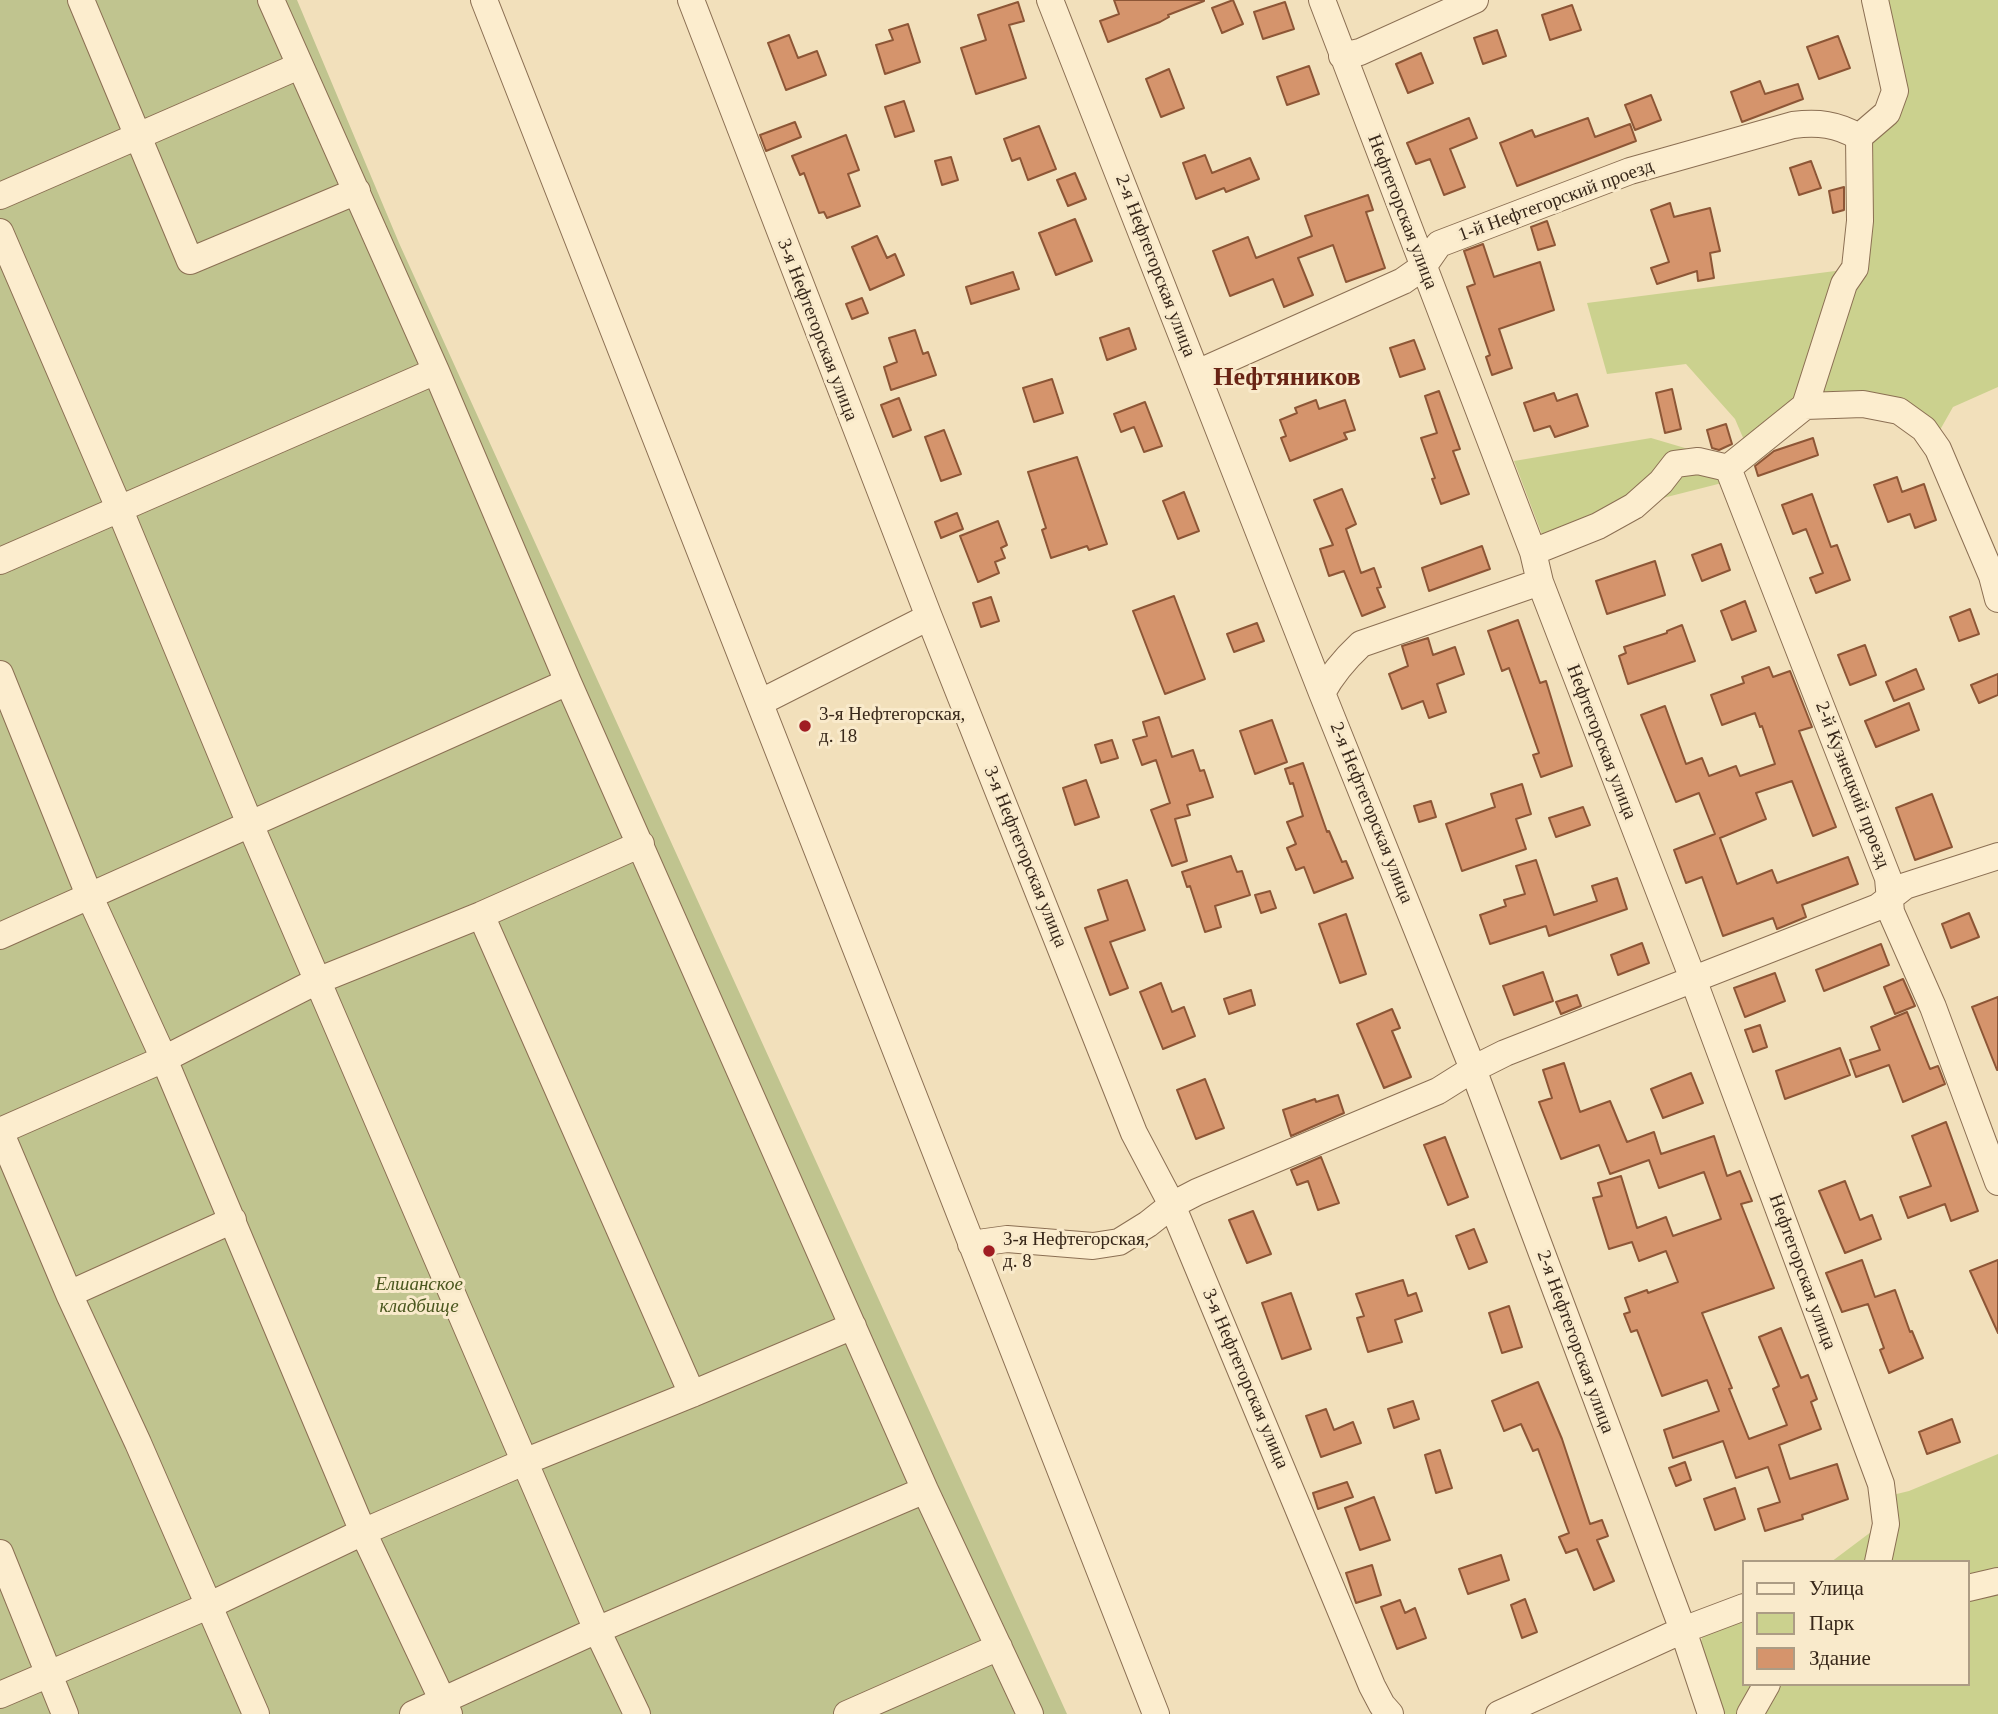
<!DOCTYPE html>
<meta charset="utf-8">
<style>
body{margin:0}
#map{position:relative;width:1998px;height:1714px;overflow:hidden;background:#f2e0bb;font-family:Georgia,serif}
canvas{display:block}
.legend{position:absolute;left:1742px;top:1560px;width:228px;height:126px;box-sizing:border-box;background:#f9eacb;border:2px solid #ac9c84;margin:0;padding:9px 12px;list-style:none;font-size:21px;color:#38281a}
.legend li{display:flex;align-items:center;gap:14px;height:35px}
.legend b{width:35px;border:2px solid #ac9c84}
</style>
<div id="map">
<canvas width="1998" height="1714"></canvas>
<ul class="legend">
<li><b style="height:9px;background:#fcedce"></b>Улица</li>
<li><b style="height:19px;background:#cbd18e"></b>Парк</li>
<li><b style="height:19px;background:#d5946c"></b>Здание</li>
</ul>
</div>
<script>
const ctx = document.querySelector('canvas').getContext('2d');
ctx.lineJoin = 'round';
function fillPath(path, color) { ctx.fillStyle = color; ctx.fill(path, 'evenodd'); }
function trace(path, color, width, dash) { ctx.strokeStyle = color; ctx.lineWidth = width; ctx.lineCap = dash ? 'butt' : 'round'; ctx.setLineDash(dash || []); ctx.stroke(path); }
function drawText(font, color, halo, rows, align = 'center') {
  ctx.font = font + ' Georgia,serif'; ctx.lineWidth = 6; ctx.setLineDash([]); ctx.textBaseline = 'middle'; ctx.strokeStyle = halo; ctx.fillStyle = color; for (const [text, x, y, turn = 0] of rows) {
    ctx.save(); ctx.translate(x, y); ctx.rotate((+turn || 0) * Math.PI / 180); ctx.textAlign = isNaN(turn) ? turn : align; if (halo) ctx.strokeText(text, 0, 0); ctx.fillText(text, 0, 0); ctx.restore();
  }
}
const green = new Path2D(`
 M1880 0H1998V387L1953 407 1940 430 1866 398 1744 440 1735 419 1686 364 1607 374 1587 303 1843 270 1865 151 1893 116Z
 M1651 438 1712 456 1726 482 1655 500 1559 556 1556 549 1544 540 1514 461Z
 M1998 1454V1714H1721L1701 1642 1708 1613 1744 1599V1684H1968V1562H1831L1879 1526 1876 1499 1909 1491Z`);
const cemetery = new Path2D(`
 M0 0H297L399 243 1067 1714H0Z`);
const building = new Path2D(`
 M1114 0H1204V1L1168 15 1169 17 1160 22 1108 42 1100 21 1119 14Z
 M1233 0 1243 24 1222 33 1212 8Z
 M1018 2 1024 21 1009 25 1026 78 976 94 961 48 986 40 978 15Z
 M1285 2 1294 29 1263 39 1254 12Z
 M1572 5 1581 30 1550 40 1542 15Z
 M908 24 920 62 885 74 876 45 893 40 889 30Z
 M1497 30 1506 56 1483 64 1474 38Z
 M789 35 798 58 817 51 826 75 786 90 768 43Z
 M1838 36 1850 68 1819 79 1807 47Z
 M1421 53 1433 83 1408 93 1396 64Z
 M1309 66 1319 94 1287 105 1277 77Z
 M1169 69 1184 108 1161 117 1146 79Z
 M1760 81 1765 94 1798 84 1803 99 1742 122 1731 92Z
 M1651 95 1661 120 1635 130 1625 105Z
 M904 101 914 131 895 137 885 107Z
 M1469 118 1477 138 1450 149 1465 187 1444 195 1430 159 1416 164 1407 143Z
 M1588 118 1595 137 1630 124 1636 141 1517 186 1500 143 1532 130 1535 137Z
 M795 122 801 137 766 151 760 135Z
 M1039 126 1056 169 1028 180 1020 158 1012 161 1004 139Z
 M846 135 859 170 848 174 860 206 827 218 824 212 819 213 804 173 800 175 792 156Z
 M1205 155 1212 173 1250 158 1259 179 1226 192 1224 188 1196 199 1183 163Z
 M951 157 958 180 942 185 935 161Z
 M1811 161 1821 188 1799 195 1790 168Z
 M1075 173 1086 199 1068 206 1057 180Z
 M1844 187V210L1833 213 1829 191Z
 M1368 195 1373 210 1366 212 1385 268 1346 282 1333 245 1298 258 1313 295 1284 307 1273 279 1230 296 1213 251 1248 237 1256 258 1312 236 1305 216Z
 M1670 203 1674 217 1710 208 1720 251 1710 253 1714 278 1698 281 1697 271 1657 284 1651 268 1669 262 1651 210Z
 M1075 219 1092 261 1056 275 1039 233Z
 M1547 221 1555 245 1538 250 1531 227Z
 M877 236 887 258 895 254 904 275 870 290 852 247Z
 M1483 244 1494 277 1540 262 1554 310 1499 329 1512 368 1492 375 1486 357 1490 355 1467 287 1475 284 1464 251Z
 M1013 272 1019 289 971 304 966 287Z
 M862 298 868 313 852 319 846 304Z
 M1129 328 1136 349 1107 360 1100 338Z
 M915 330 923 354 928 352 936 375 891 390 884 367 897 362 889 338Z
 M1414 340 1425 369 1400 377 1390 348Z
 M1052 379 1063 413 1034 422 1023 388Z
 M1672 389 1681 429 1665 433 1656 393Z
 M1439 391 1460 449 1453 451 1469 494 1441 504 1432 479 1435 478 1421 438 1437 433 1425 396Z
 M1554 393 1557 401 1577 394 1588 426 1555 437 1550 426 1534 431 1524 403Z
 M899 398 911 430 893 437 881 405Z
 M1316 400 1319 409 1345 400 1355 430 1344 433 1347 439 1290 461 1281 438 1286 436 1280 420 1297 413 1295 408Z
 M1145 402 1162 446 1144 452 1134 427 1121 432 1114 414Z
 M1726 424 1732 444 1719 450 1712 448 1707 430Z
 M944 430 961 474 941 481 925 437Z
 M1813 438 1818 455 1758 476 1755 466 1774 451Z
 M1077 457 1107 544 1089 550 1087 546 1051 558 1042 530 1046 528 1028 472Z
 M1897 477 1902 492 1924 484 1936 520 1915 528 1910 514 1888 522 1874 485Z
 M1342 489 1356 524 1346 529 1361 573 1374 568 1381 587 1377 588 1385 607 1362 616 1344 571 1329 576 1320 549 1333 545 1314 500Z
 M1184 492 1199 531 1178 539 1163 501Z
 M1812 494 1831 547 1837 545 1850 580 1816 593 1810 578 1823 573 1806 529 1793 534 1782 505Z
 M957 513 963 529 941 538 935 522Z
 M998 521 1007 545 1001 548 1005 558 995 562 999 573 978 582 960 536Z
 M1721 544 1730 570 1702 581 1692 555Z
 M1482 546 1490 569 1429 591 1422 568Z
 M1655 561 1665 595 1607 614 1596 581Z
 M1174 596 1205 679 1165 694 1133 611Z
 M991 597 999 621 981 627 973 603Z
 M1745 601 1756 631 1732 640 1721 611Z
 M1970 609 1979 634 1959 641 1950 617Z
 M1518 620 1540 683 1546 681 1572 766 1541 777 1533 755 1539 753 1509 668 1502 671 1488 631Z
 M1257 623 1264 641 1234 652 1227 634Z
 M1682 625 1695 661 1628 684 1619 656 1626 653 1624 647 1667 633V631Z
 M1428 638 1433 655 1455 647 1464 674 1437 684 1446 712 1429 718 1423 701 1402 709 1389 674 1408 666 1402 646Z
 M1865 645 1876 675 1850 685 1838 655Z
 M1769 667 1773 677 1790 671 1812 727 1799 731 1836 827 1813 836 1792 781 1756 793 1766 819 1720 838 1737 884 1772 870 1777 883 1848 857 1858 884 1802 905 1806 917 1777 929 1773 918 1723 936 1702 877 1686 883 1674 850 1715 834 1699 793 1676 802 1641 715 1665 706 1686 764 1702 758 1709 776 1736 766 1740 776 1775 764 1762 726 1760 727 1755 713 1722 725 1711 695 1744 683 1742 677Z
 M1916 669 1924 689 1894 701 1886 682Z
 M1998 674V695L1979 703 1971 685Z
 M1909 703 1919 730 1876 747 1865 721Z
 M1159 717 1172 757 1193 750 1200 771 1204 770 1213 797 1187 805 1190 815 1175 819 1187 861 1172 866 1151 810 1170 803 1156 760 1142 765 1133 740 1147 736 1143 722Z
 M1272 720 1287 762 1255 774 1240 731Z
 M1112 740 1118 758 1101 763 1095 745Z
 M1303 763 1327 832 1329 831 1342 862 1346 861 1353 878 1314 893 1304 867 1296 870 1287 848 1296 844 1287 822 1303 816 1293 783 1290 784 1285 769Z
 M1086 780 1099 817 1075 825 1063 788Z
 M1522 784 1531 814 1516 819 1526 849 1462 871 1446 824 1495 807 1491 794Z
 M1932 794 1952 847 1915 860 1896 808Z
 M1431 801 1436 817 1419 822 1414 806Z
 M1583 807 1590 825 1556 837 1549 818Z
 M1231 856 1237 872 1242 871 1250 895 1215 906 1221 927 1205 932 1190 886 1187 887 1182 872Z
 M1536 860 1554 915 1597 901 1592 886 1617 878 1627 909 1549 936 1546 926 1490 944 1480 915 1506 906 1504 900 1525 894 1516 866Z
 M1127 880 1145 930 1110 942 1128 988 1110 995 1085 928 1108 920 1098 890Z
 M1270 891 1276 908 1261 913 1255 895Z
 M1969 913 1979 937 1951 948 1942 924Z
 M1346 914 1366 974 1340 983 1319 924Z
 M1642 943 1649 963 1618 975 1611 955Z
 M1881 944 1889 965 1824 991 1816 970Z
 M1543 972 1553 1001 1514 1015 1503 986Z
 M1775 973 1785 1001 1745 1017 1734 988Z
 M1903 979 1915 1006 1895 1014 1884 987Z
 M1161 983 1172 1012 1184 1007 1195 1036 1163 1049 1140 992Z
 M1251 990 1255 1005 1229 1014 1224 999Z
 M1577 995 1581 1006 1561 1014 1556 1002Z
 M1998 997V1070H1997L1972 1007Z
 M1392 1009 1400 1028 1392 1031 1411 1077 1384 1088 1357 1024Z
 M1907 1012 1930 1069 1938 1066 1945 1084 1903 1102 1889 1065 1856 1077 1850 1060 1880 1050 1871 1027Z
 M1760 1025 1767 1047 1753 1052 1745 1030Z
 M1840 1048 1850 1075 1785 1099 1776 1071Z
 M1564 1063 1580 1112 1610 1101 1627 1142 1654 1132 1661 1154 1714 1136 1727 1176 1740 1171 1752 1201 1741 1204 1774 1288 1702 1313 1732 1388 1729 1389 1749 1439 1787 1425 1773 1389 1779 1386 1759 1337 1781 1328 1801 1378 1808 1375 1817 1399 1811 1402 1821 1429 1779 1445 1790 1479 1837 1464 1848 1499 1802 1515 1803 1519 1765 1531 1758 1509 1780 1502 1768 1467 1736 1478 1723 1441 1673 1458 1664 1430 1719 1411 1707 1380 1662 1396 1637 1330 1631 1332 1624 1314 1630 1312 1625 1298 1647 1290 1648 1293 1678 1282 1666 1251 1639 1261 1632 1242 1609 1249 1593 1198 1602 1196 1598 1183 1621 1176 1637 1228 1666 1217 1673 1236 1721 1219 1704 1172 1659 1188 1649 1160 1610 1174 1599 1145 1561 1159 1539 1102 1552 1098 1543 1070Z
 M1691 1073 1703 1103 1663 1118 1651 1089Z
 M1205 1079 1224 1128 1196 1139 1177 1090Z
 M1338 1095 1344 1113 1291 1136 1283 1110 1315 1099 1316 1102Z
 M1946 1122 1978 1211 1951 1221 1945 1204 1908 1218 1900 1197 1931 1186 1912 1136Z
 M1445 1137 1468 1197 1448 1205 1424 1145Z
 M1321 1157 1339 1203 1318 1210 1308 1181 1297 1185 1291 1170Z
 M1845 1181 1860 1220 1872 1215 1881 1239 1845 1253 1819 1191Z
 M1253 1211 1271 1254 1247 1263 1229 1220Z
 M1474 1229 1487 1262 1469 1269 1456 1236Z
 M1862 1260 1875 1297 1895 1290 1910 1332 1912 1331 1923 1358 1889 1373 1880 1350 1884 1348 1868 1304 1842 1312 1826 1273Z
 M1998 1260V1333L1970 1271Z
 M1403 1280 1408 1296 1416 1293 1422 1311 1395 1320 1402 1342 1368 1352 1357 1318 1364 1316 1356 1294Z
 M1291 1293 1311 1349 1282 1359 1262 1303Z
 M1509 1306 1522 1347 1502 1353 1489 1313Z
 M1538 1382 1562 1439 1590 1524 1602 1520 1608 1536 1597 1540 1614 1581 1594 1590 1577 1549 1566 1553 1559 1537 1569 1533 1538 1449 1533 1451 1521 1424 1504 1431 1492 1401Z
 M1413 1401 1419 1419 1394 1428 1388 1409Z
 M1326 1409 1334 1430 1353 1422 1361 1443 1321 1457 1306 1416Z
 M1952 1419 1960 1442 1927 1454 1919 1432Z
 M1440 1450 1452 1488 1436 1493 1425 1455Z
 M1685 1462 1691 1480 1676 1486 1669 1468Z
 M1347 1482 1353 1497 1318 1509 1313 1493Z
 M1735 1488 1745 1519 1715 1530 1704 1499Z
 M1374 1497 1390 1540 1360 1550 1345 1508Z
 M1501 1555 1509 1580 1468 1594 1459 1569Z
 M1372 1565 1381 1595 1356 1603 1346 1573Z
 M1525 1599 1537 1632 1522 1638 1511 1605Z
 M1400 1600 1405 1613 1415 1608 1426 1638 1397 1649 1381 1607Z`);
const minor = new Path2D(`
 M81 0 190 261 357 191
 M271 0 436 371 568 682 925 1490 1030 1714
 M484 0 1156 1714
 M691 0 929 617 1134 1133 1172 1205 1372 1686 1382 1705 1390 1714
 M1050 0 1322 693 1473 1069 1683 1630 1711 1714
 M1322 0 1533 552 1540 582 1693 979 1881 1484 1886 1524 1878 1562
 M1342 56 1360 52 1475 0
 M0 196 299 66
 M0 232 119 508 250 824 597 1630 637 1714
 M1197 373 1403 281 1423 267 1439 244 1630 171 1793 125C1818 122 1837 124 1859 137
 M1805 406 1844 284 1855 268 1860 221 1859 137 1887 113 1895 91 1875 0
 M1728 468 1888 878 1891 912 1933 1007 1998 1182
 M1533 552 1598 526 1634 506 1661 482 1675 464 1698 461 1728 468 1805 406 1863 404 1899 411 1924 429 1938 449 1992 576 1998 599
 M0 561 436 371
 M0 674 89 895 164 1059 363 1532 449 1714
 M1322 693C1332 674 1345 659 1361 644L1540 582
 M761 702 929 617
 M481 915 692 1394
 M0 936 568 682
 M0 1131 164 1059 317 981 481 915 641 844
 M0 1131 69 1294 138 1443 256 1714
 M971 1244 1007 1239 1093 1246 1119 1242 1148 1224 1172 1205 1197 1192 1438 1091 1473 1069 1505 1053 1878 907 1905 886 1998 856
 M69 1294 233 1220
 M0 1553 65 1714
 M1968 1588 1998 1581
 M0 1695 208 1606 363 1532 524 1462 692 1394 853 1326
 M413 1714 597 1630 925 1490
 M847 1714 999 1647
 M1499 1714 1683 1630 1744 1607
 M1750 1714 1767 1684`);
const markers = [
 [805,726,7,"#a01d22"],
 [989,1251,7,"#a01d22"]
];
const streetNames = [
 ["1-й Нефтегорский проезд",1556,201,-20],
 ["Нефтегорская улица",1402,212,69],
 ["2-я Нефтегорская улица",1155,266,69],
 ["3-я Нефтегорская улица",817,330,69],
 ["Нефтегорская улица",1601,742,69],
 ["2-й Кузнецкий проезд",1852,785,69],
 ["2-я Нефтегорская улица",1371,813,68],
 ["3-я Нефтегорская улица",1025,857,68],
 ["Нефтегорская улица",1802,1272,70],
 ["2-я Нефтегорская улица",1575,1342,70],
 ["3-я Нефтегорская улица",1245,1379,67]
];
const poiNames = [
 ["3-я Нефтегорская,",819,715],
 ["д. 18",819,737],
 ["3-я Нефтегорская,",1003,1240],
 ["д. 8",1003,1262]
];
const parkNames = [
 ["Елшанское",419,1285],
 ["кладбище",419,1307]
];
const districtNames = [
 ["Нефтяников",1287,378]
];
fillPath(green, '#cbd18e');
fillPath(cemetery, '#c0c48f');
fillPath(building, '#d5946c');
trace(building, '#8d5636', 2);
trace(minor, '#8b6f53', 28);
trace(minor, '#fcedce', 26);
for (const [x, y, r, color] of markers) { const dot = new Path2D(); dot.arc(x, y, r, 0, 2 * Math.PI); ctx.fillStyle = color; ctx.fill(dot); trace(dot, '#f9eacb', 2.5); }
drawText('19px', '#38281a', '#f9eacb', streetNames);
drawText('19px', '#38281a', '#f9eacb', poiNames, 'left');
drawText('italic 19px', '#4a571e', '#f9eacb', parkNames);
drawText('bold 26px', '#692415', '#f9eacb', districtNames);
</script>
